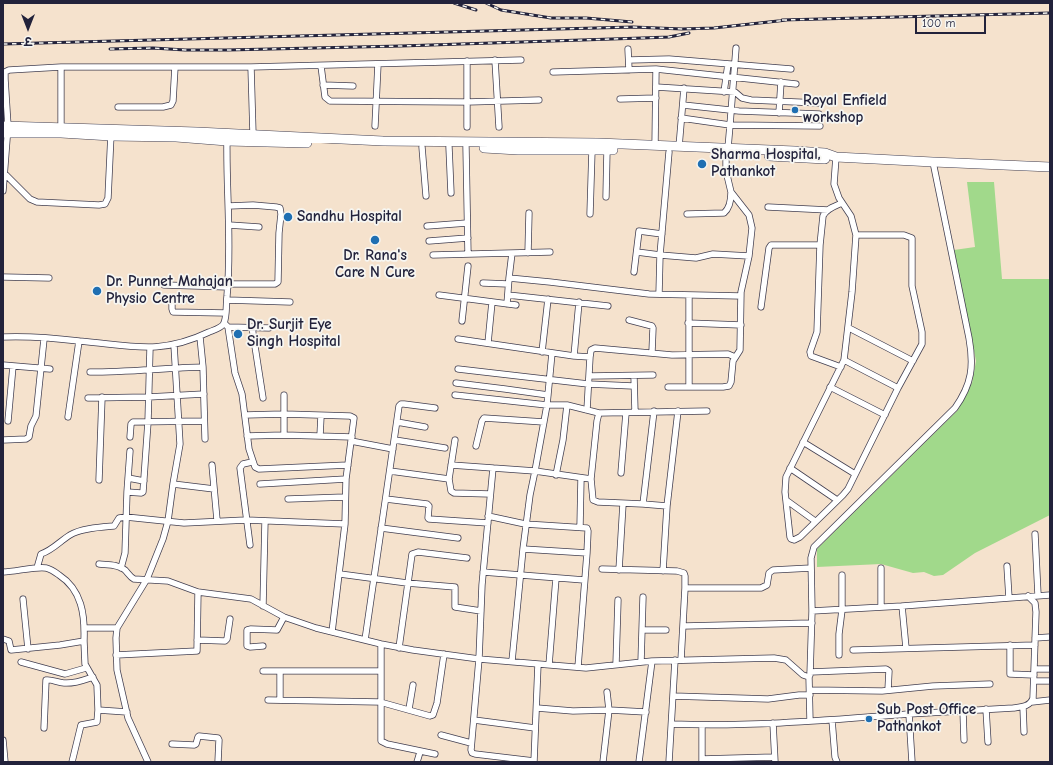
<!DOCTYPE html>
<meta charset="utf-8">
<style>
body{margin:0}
#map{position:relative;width:1053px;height:765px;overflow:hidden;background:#f5e2cd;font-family:"Comic Neue","Playpen Sans Deva",sans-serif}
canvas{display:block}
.frame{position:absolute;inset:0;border:4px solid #22223b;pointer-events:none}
.north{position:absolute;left:8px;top:8px;width:40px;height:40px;-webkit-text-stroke:3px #f6f6f2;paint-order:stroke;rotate:180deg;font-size:11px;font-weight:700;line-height:16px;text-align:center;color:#22223b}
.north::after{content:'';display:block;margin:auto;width:14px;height:18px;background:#22223b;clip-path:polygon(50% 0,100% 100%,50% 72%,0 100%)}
.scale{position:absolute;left:915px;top:16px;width:71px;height:18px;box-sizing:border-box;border:2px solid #22223b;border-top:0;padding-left:5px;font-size:12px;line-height:14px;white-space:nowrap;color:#22223b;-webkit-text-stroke:3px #f6f6f2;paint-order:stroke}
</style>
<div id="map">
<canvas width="1053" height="765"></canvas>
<div class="frame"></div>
<div class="north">उ</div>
<div class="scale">100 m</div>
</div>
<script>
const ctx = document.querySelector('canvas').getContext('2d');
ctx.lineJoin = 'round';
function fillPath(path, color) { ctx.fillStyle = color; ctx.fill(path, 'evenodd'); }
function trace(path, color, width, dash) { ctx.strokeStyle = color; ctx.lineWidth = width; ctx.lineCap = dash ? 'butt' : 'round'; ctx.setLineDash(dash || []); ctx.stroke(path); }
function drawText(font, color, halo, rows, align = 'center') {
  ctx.font = font + ' "Comic Neue",sans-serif'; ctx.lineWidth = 3.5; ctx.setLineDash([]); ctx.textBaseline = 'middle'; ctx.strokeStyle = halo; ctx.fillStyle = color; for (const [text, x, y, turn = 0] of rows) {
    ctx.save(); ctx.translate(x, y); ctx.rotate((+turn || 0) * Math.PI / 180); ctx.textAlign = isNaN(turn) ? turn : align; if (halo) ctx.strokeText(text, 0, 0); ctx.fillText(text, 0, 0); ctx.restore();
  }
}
const green = new Path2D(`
 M967 182H994L1002 279H1050V515L975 553 943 575 934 576 924 572 913 573 881 564 817 567V549L958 410 972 383 976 361 954 250 975 247Z`);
const minor = new Path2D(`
 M628 49 629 70
 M495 60 499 127
 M629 60 669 59 791 69
 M467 61V127
 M321 66 325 97 330 101 467 102 539 100
 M61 67V131
 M251 67 253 134
 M553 72 656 69 796 84
 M323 85 353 86
 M656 87 735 92 742 98 751 100 819 103
 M724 92 728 64
 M620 99 656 98
 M683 105 739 111 819 114
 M118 107H163L171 105 173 101 175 67
 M779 113 781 82
 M681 118 730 125 820 126
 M375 126 378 64
 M655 146 656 69
 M422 147 426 196
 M449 147 451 193
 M466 147 468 254
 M679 147 684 88
 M836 157 834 184 839 198 851 216 856 235 852 292 844 360 786 477 785 492 790 537 791 539 794 540 800 537 843 495 848 489 898 388 922 344V332L912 286V238L904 235H856
 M4 173 30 199 37 202 99 205 105 204 108 198 111 134
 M3 191 8 126 5 79V72L9 70 61 67H251L521 60
 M606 197 607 150
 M768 207 828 210
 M590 214 592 150
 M687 214 724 213C730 208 731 200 731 192
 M229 225 259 227
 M427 226 467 223
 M429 241 468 238
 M637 252 660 255 696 258 713 254 749 256
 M528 253 529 213
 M433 255 550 252
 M634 272 639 231 662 234
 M3 277 49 278
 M509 278 512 253
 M483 283 508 284
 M228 284H275L278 282 279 233 281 214 280 208 276 207 253 205 229 206
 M164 285 228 287
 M659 294 660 255 669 152
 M439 295 516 305
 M508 295 608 306
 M172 299V309L173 312 226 313
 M227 300 290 302
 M507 304 509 278 550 282 649 294 741 296
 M761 307 769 248 771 245H820
 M629 320 652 326 653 328 652 352
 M462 321 468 266
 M224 323 228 327 235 373 242 394 249 449 255 467 259 469 348 465
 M688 323 741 325
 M228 327 269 328
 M252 327 263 398
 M849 328 913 361
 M3 337C28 336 54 338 79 341 130 345 159 356 209 332 214 330 222 328 224 323 227 316 226 304 227 296 232 243 226 191 227 139
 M200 337 203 367 205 439
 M458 339 574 356 579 302
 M488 343 492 302
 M542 352 548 299
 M574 356 590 357 587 410
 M590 357 591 350 595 348 672 355 728 354 735 357
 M844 360 898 388
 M3 365 50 369
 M841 367 811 356 810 352 817 332 820 245 823 216C826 209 835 206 842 203
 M458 369 588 384 633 386
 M90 372C128 372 165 368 203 367
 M589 376 653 375
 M634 376 635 412
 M456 383 505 389 548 395
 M668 387H723L729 386 731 382 733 361 740 350 741 292 749 256 752 228 749 215 731 192 726 171V154L728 148 730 125 736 48
 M689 387V295
 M830 387 885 415
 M455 395 547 405H567L599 413 707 411
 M88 398 148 397 204 394
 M599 413 597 421 591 479 593 500 598 502 643 504 667 506
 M245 415 284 414 350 416 354 418 346 479 345 524 332 632
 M68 417 79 341
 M8 421 13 366
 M397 422 425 427
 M284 435V395
 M247 436 284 435 352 437
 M320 436 321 416
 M130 437 131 424 133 422 204 421
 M3 440 26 439 29 437 31 426 36 416 44 339
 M395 440 445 448
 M351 441 393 449
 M803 442 855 474
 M476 446 482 421 484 418 544 422
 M212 465 217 520
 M451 465 535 471 591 479
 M493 468 482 585 479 659 471 750 472 753 475 754 534 761
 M790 468 837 500
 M390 471 449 479 451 491 454 493 490 494
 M621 473 626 413
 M556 475 563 440 567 405
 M128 478 144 481
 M449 479 455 440
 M99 480 102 397
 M173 484 214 489
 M260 484 346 479
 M127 492 141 493 143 492 148 422 150 348
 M288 499 345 497
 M386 499 427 504 429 506 428 518 429 519 488 523
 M786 500 815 521
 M643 504 654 411
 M488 516 525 524 587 528 588 531 587 553
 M580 527 581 478
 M381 528 458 538
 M1035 534 1038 595
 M250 545 240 468 243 464 252 462
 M523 549 530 495 535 471 547 405 552 353
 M99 564C107 565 118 564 125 570 128 573 130 577 134 579L168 581 198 592 251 599 284 617 316 628 381 644 413 650 479 659 586 668 652 661 774 658 786 660 803 675 809 677 810 675 812 611 811 558 814 547 955 408C972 384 974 366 969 338L933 162
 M1007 566 1009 598
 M37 568 41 554C53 550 60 541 70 535 81 528 102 527 114 526L119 518 126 517 184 523 246 520 345 524
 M121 568 125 553 127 492 130 451
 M881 568V607
 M602 569 677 571 684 573 685 576V588L681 660
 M619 570 623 504
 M663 571 667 506 678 411
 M3 572C14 572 37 566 46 568 51 569 55 572 59 575 82 590 85 615 84 641L60 645 11 650 9 641 3 639
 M483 572 584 580
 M340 574 407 583 455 587V607L481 611
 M685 588H761L767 585 769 573 773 570 811 568
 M23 599 28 649
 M263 606 265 521
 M902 606 906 648
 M812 611 902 606 1050 595
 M684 626 812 623
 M84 628H117
 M642 630H666
 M1035 638 1050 637
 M197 640 225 641 227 639 230 619
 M365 640 399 406 401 404H404L435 408
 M84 641 85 664 97 685 98 710 127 712
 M381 644V741L387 744 435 754
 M1010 645V674L1034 675
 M263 646 250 647 247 646V630L251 629 277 630 284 617
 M399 648 412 554 418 552 467 558
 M853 650 1035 645
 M116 655 197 651 198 592
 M839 655V634L842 610V575
 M512 661 523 549 587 553 578 667
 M21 662 65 674 86 668
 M641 662 643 597
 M616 664 618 600
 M549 665 556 578
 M1035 669H1050
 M263 671H380
 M280 671V700
 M810 672 886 669 889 671 888 690
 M809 677 810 721
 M1034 681H1050
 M810 690 882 691 933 686 990 684
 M673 696 768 699 799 695H810
 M268 700 380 702 430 716 433 715 437 703 444 654
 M1032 702 1050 700
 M1023 707 1024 732
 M537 708 573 711 609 710 646 712
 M409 709 413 685
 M986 709 988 742
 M963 711 964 740
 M909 714 1013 708C1021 707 1030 707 1033 698L1036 612 1035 603 1028 596
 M474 720 535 728
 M832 720 835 757 837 762
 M773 723 775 762
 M672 724C750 727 830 720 909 714L912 762
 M44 728 46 680C52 679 58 683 64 683 74 684 84 680 93 677
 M441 735 471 743
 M3 740 5 762
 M172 744 194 745 196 744 198 737 199 736 218 738 219 740 218 762
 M702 759 774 757
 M72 762 81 725 97 722 98 710
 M148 762 128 718 117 670 116 638 117 628 147 579 163 539 168 521 173 484 180 444 174 345
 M417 762 420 752
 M534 762 538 664
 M603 762 609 710 607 692
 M639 762 652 661
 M669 762 675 660
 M702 762V726`);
const primary = new Path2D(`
 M3 126 197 132 383 141 598 143 795 151 825 153 836 157 933 162 1050 167
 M3 133H61L111 136 176 137 227 141 307 143
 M484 148 518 150H613
 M769 156 825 159`);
const rail = new Path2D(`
 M454 3 476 10
 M486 3 501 10 551 18H586L632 22
 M782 20 1050 13
 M3 44 633 27 682 29 714 28 787 20
 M110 49 153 48 185 50H227L401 46 642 38 669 37 689 33`);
const markers = [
 [795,110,4,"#1f6fb2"],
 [702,164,5,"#1f6fb2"],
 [288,217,5,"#1f6fb2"],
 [375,240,5,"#1f6fb2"],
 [97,291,5,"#1f6fb2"],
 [238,334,5,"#1f6fb2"],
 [869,719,4,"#1f6fb2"]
];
const poiNames = [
 ["Royal Enfield",803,101],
 ["workshop",803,118],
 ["Sharma Hospital,",711,155],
 ["Pathankot",711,172],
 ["Sandhu Hospital",297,217],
 ["Dr. Rana's",375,256,"center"],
 ["Care N Cure",375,273,"center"],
 ["Dr. Punnet Mahajan",106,282],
 ["Physio Centre",106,299],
 ["Dr. Surjit Eye",247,325],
 ["Singh Hospital",247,342],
 ["Sub Post Office",877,710],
 ["Pathankot",877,727]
];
fillPath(green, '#a1d98b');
trace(minor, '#423f51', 7);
trace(primary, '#423f51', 10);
trace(minor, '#fff', 5.5);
trace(primary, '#fff', 9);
trace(rail, '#22223b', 3);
trace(rail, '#f6f6f2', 1.5, [4.5]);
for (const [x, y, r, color] of markers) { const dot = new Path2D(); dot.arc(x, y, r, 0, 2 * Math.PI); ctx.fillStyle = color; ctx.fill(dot); trace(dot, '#f6f6f2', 1.5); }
drawText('bold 15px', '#22223b', '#f6f6f2', poiNames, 'left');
</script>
